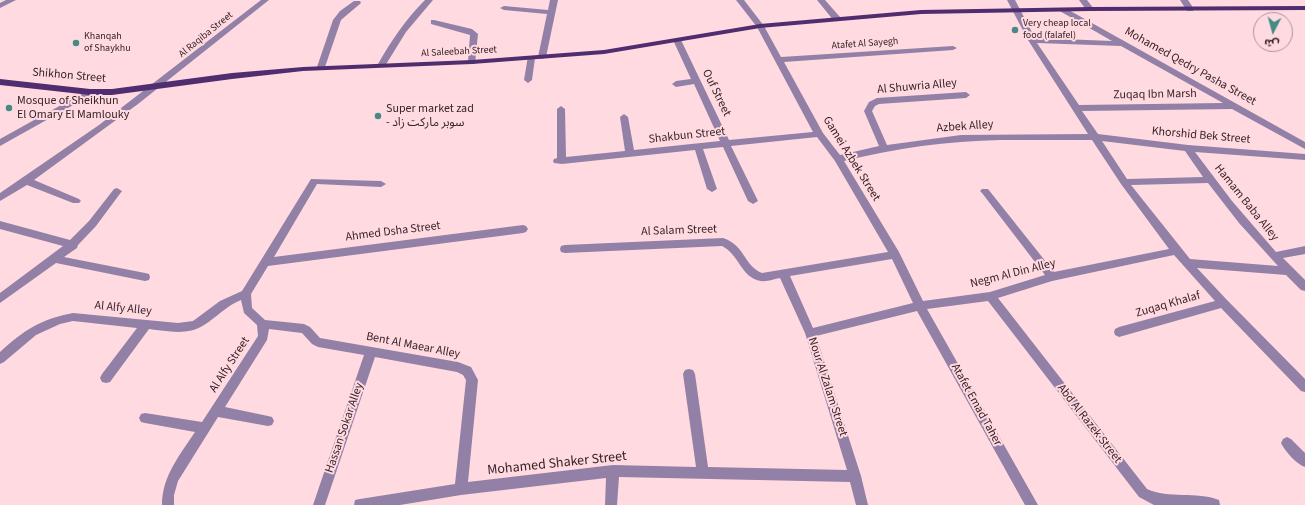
<!DOCTYPE html>
<meta charset="utf-8">
<style>
body{margin:0}
#map{position:relative;width:1305px;height:505px;overflow:hidden;background:#ffdae1;font-family:"Source Sans 3","Noto Sans Arabic",sans-serif}
canvas{display:block}
.north{position:absolute;left:1253px;top:12px;width:40px;height:40px;box-sizing:border-box;background:#ffdae1;border:1px solid #b09197;border-radius:50%;rotate:186deg;font-size:11px;font-weight:700;line-height:16px;text-align:center;color:#392328}
.north::after{content:'';display:block;margin:auto;width:14px;height:18px;background:#458b83;clip-path:polygon(50% 0,100% 100%,50% 72%,0 100%)}
</style>
<div id="map">
<canvas width="1305" height="505"></canvas>
<div class="north">ش</div>
</div>
<script>
const ctx = document.querySelector('canvas').getContext('2d');
ctx.lineJoin = 'round';
function fillPath(path, color) { ctx.fillStyle = color; ctx.fill(path, 'evenodd'); }
function trace(path, color, width, dash) { ctx.strokeStyle = color; ctx.lineWidth = width; ctx.lineCap = dash ? 'butt' : 'round'; ctx.setLineDash(dash || []); ctx.stroke(path); }
function drawText(font, color, halo, rows, align = 'center') {
  ctx.font = font + ' "Source Sans 3","Noto Sans Arabic",sans-serif'; ctx.lineWidth = 4; ctx.setLineDash([]); ctx.textBaseline = 'middle'; ctx.strokeStyle = halo; ctx.fillStyle = color; for (const [text, x, y, turn = 0] of rows) {
    ctx.save(); ctx.translate(x, y); ctx.rotate((+turn || 0) * Math.PI / 180); ctx.textAlign = isNaN(turn) ? turn : align; if (halo) ctx.strokeText(text, 0, 0); ctx.fillText(text, 0, 0); ctx.restore();
  }
}
const minor = new Path2D(`
 M6 0H16L0 8V3Z
 M261 0H269L138 104 34 180 79 199 81 201 79 203H73L27 185 0 201V193L99 125Z
 M425 0H433L406 32 385 66H379L378 64C391 41 406 19 425 0Z
 M550 0H558L546 57 542 59 538 57 547 14 504 10 500 8 504 6 548 10Z
 M736 0H744L764 26 781 57 953 46 957 48 953 50 784 62 823 133 840 155 879 146 864 111 869 102 877 98 966 92 970 95 966 98 879 104 875 106 872 111 887 145 961 135 1088 134 1028 40 1007 0H1015L1035 38 1112 41 1058 10 1059 8H1065L1305 142V149L1232 109 1082 111 1098 134 1188 145 1305 154V160L1195 152 1232 201 1276 252 1305 246V254L1283 258 1305 280V291L1301 290 1286 275 1197 268 1227 300 1305 379V392L1301 391 1221 308 1119 337 1115 335 1114 332 1115 329 1119 327 1215 301 1174 255 1052 281 998 298 1147 489C1169 499 1196 491 1219 500L1220 505H1154L1139 497 988 301 927 309 1038 505H1025L917 311 816 336 861 476 868 505H856L850 482 619 477 617 505H605L606 478 461 495 400 505H354L355 500 360 499 455 484 466 380 463 375 457 372 375 357 325 505H313L364 355 318 347 312 344 302 333 269 329 267 340 225 407 268 416 272 417 274 421 272 425 268 426 218 417 178 481 174 495V505H162C162 476 180 455 195 432L145 423 141 422 139 418 141 414 145 413 202 422 258 336 257 325 244 313 241 300C226 306 217 317 204 325 188 336 167 331 149 329L110 382 106 383 102 382 100 378 102 374 137 328 73 321 60 324 36 335 4 362 0 364V352C24 330 41 319 73 313L178 323 193 321 220 301 242 291 311 179 381 181 386 184 381 187 317 184 274 257 523 225 526 226 528 229 526 232 523 233 268 266 251 294 252 308 265 320 304 324 310 327 320 338 458 362 471 367 478 380 468 482 613 465 696 467 683 374 685 370 689 369 693 370 695 374 708 467 847 470 805 333 780 278C774 279 767 282 761 281 741 278 739 254 722 246L565 253 561 252 560 249 561 246 565 245 723 238C746 246 743 265 762 273L888 252 835 161 817 137 731 146 758 201 753 204 748 201 723 147 703 149 717 189 712 192 707 189 695 150 562 164 554 163 553 161 554 159 557 158V109L561 106 565 109 566 157 625 151 620 117 624 114 628 117 634 150 720 141 694 84 676 87 672 84 676 81 691 79 673 40 677 38 681 40 729 140 813 132 757 27ZM1037 43 1121 46 1223 103 1079 105ZM1001 140H1092L1121 184 1169 249 1054 272 988 189H982L980 191 982 193 1045 275 990 292 923 301 899 252 844 161C896 148 947 141 1001 140ZM1102 141 1185 151 1203 177 1127 179ZM1208 183 1239 223 1278 266 1190 259 1131 185ZM892 259 913 303 813 328 790 276Z
 M817 0H825L840 17V21H834Z
 M1079 0H1087L1094 9 1093 11H1087Z
 M1180 0H1188L1194 9 1193 11H1187Z
 M354 1H360L361 3 341 20 325 67 324 69H318L317 67 333 20 340 11Z
 M431 20H434L472 29 478 34 475 64H472L468 62 470 35 431 24Z
 M528 56H534L535 58 532 80 528 83 524 80Z
 M90 89 94 92 93 94 0 146V139Z
 M117 188 122 191 96 226 78 245 77 248 64 257 145 273 149 274 150 277 149 280 145 281 56 263 0 303V293L63 246 0 229V221L70 240 89 221 114 189Z
 M1287 437 1291 439 1305 453V467C1296 464 1285 451 1281 443L1283 439Z`);
const major = new Path2D(`
 M1305 6V10L1090 11 921 14 760 28 604 54 472 64 303 71 232 79 112 95H90L0 85V79L90 89H112L232 73 303 67 472 60 604 50 760 24 921 10 1090 7Z`);
const markers = [
 [1015,30,4,"#458b83"],
 [76,43,4,"#458b83"],
 [9,108,4,"#458b83"],
 [378,116,4,"#458b83"]
];
const farPoinames = [
 ["Very cheap local",1023,24],
 ["food (falafel)",1023,36],
 ["Khanqah",84,37],
 ["of Shaykhu",84,49]
];
const farStreetnames = [
 ["Al Raqiba Street",206,35,-39],
 ["Atafet Al Sayegh",865,44,-4],
 ["Al Saleebah Street",459,52,-3]
];
const streetNames = [
 ["Mohamed Qedry Pasha Street",1190,67,29],
 ["Shikhon Street",69,76,5],
 ["Al Shuwria Alley",917,87,-5],
 ["Ouf Street",716,93,64],
 ["Zuqaq Ibn Marsh",1155,95,-1],
 ["Azbek Alley",965,127,-4],
 ["Shakbun Street",687,136,-6],
 ["Khorshid Bek Street",1201,136,5],
 ["Gamei Azbek Street",851,159,58],
 ["Hamam Baba Alley",1246,203,51],
 ["Al Salam Street",679,231,-2],
 ["Ahmed Dsha Street",393,232,-7],
 ["Negm Al Din Alley",1013,274,-14],
 ["Zuqaq Khalaf",1168,305,-16],
 ["Al Alfy Alley",123,309,6],
 ["Bent Al Maear Alley",413,346,11],
 ["Al Alfy Street",230,365,-57],
 ["Nour Al Zalam Street",827,387,72],
 ["Atafet Emad Taher",976,405,61],
 ["Abd Al Razek Street",1089,424,52],
 ["Hassan Sokar Alley",345,428,-71]
];
const poiNames = [
 ["Mosque of Sheikhun",17,101],
 ["El Omary El Mamlouky",17,115],
 ["Super market zad",386,109],
 ["- سوبر ماركت زاد",386,123]
];
const nearStreetnames = [
 ["Mohamed Shaker Street",557,464,-6]
];
fillPath(minor, '#9280a6');
fillPath(major, '#4f2d6e');
for (const [x, y, r, color] of markers) { const dot = new Path2D(); dot.arc(x, y, r, 0, 2 * Math.PI); ctx.fillStyle = color; ctx.fill(dot); trace(dot, '#ffdae1', 1.5); }
drawText('10px', '#392328', '#ffdae1', farPoinames, 'left');
drawText('10px', '#392328', '#ffdae1', farStreetnames);
drawText('12px', '#392328', '#ffdae1', streetNames);
drawText('12px', '#392328', '#ffdae1', poiNames, 'left');
drawText('14px', '#392328', '#ffdae1', nearStreetnames);
</script>
